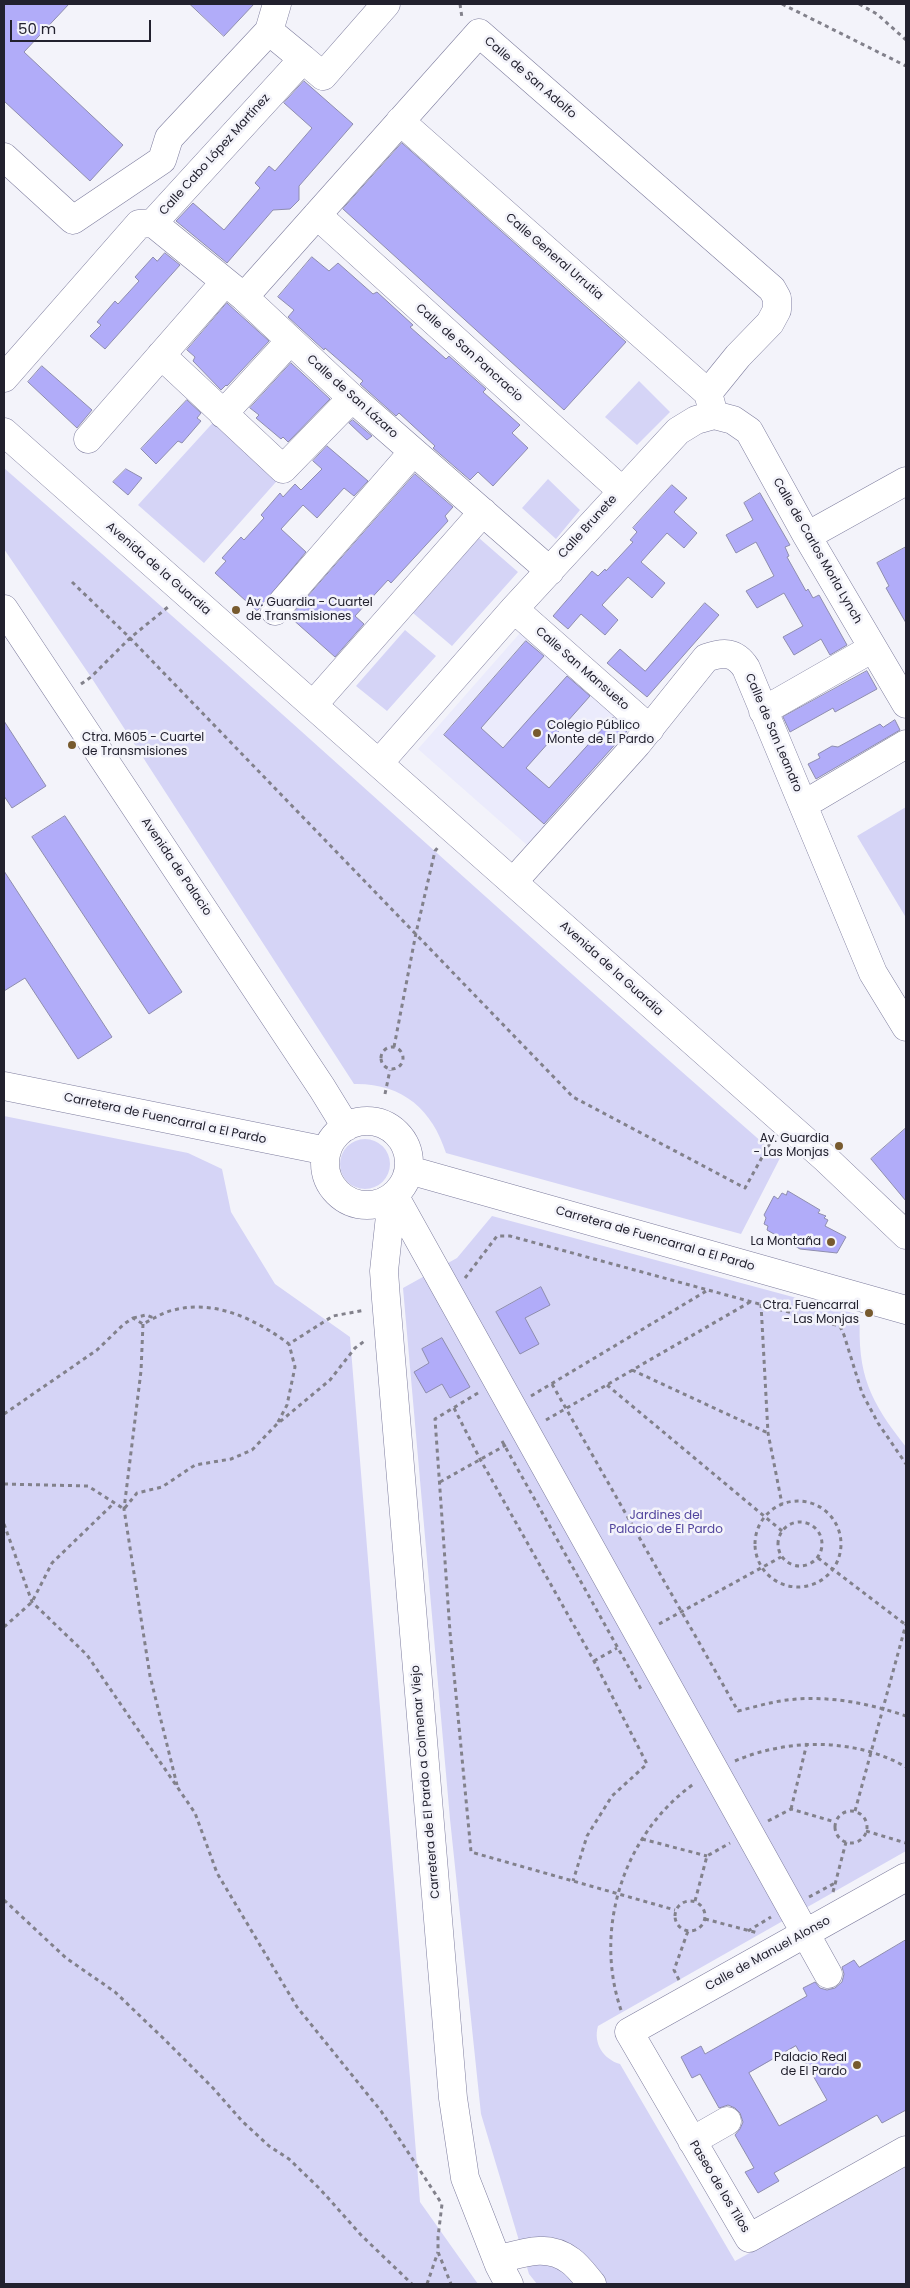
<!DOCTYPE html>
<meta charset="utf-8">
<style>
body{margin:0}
#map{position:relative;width:910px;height:2288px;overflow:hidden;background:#f3f3fa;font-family:Poppins,sans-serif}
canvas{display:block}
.frame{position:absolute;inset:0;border:5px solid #22212e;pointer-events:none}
.scale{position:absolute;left:10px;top:20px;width:141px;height:22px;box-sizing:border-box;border:2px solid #22212e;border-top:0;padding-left:6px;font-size:15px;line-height:18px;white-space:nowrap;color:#22212e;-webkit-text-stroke:4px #f3f3fa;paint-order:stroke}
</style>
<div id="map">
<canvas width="910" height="2288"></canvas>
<div class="frame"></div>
<div class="scale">50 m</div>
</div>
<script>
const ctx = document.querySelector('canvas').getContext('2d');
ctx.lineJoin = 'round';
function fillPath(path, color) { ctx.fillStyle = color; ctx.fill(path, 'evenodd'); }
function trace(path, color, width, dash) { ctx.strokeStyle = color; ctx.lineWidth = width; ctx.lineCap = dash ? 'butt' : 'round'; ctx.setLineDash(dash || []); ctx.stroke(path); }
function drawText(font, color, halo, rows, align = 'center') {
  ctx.font = font + ' Poppins,sans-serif'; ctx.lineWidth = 5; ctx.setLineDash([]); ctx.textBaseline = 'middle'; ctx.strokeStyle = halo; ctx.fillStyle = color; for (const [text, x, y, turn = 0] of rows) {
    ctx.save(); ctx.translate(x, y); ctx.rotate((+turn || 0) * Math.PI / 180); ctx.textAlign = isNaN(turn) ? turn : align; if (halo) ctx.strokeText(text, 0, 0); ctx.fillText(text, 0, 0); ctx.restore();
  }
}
const built = new Path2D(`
 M520 633 630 730 527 845 418 749Z`);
const green = new Path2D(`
 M639 381 670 412 637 445 605 417Z
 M219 416 283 474 204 563 138 505Z
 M4 468C265 695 519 930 780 1158L741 1234 446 1153C432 1109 402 1083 354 1084L91 677 4 549Z
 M548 479 580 510 556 539 522 508Z
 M479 538 518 572 452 646 413 613Z
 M405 630 436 656 387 711 356 686Z
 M906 807V915L905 916 857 836Z
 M4 1116 188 1153 222 1169 231 1212 275 1284 350 1337 420 2202 478 2284H4Z
 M340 1164a25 25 0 1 1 50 0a25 25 0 1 1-50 0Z
 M492 1216 860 1315C857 1375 870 1401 906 1447V1851L598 2026C593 2043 603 2059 620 2064L735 2261 906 2167V2284H537L529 2274 481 2114 450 1819 403 1288 457 1258Z`);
const building = new Path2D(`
 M4 4H69L24 52 123 145 90 181 4 101Z
 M190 4H254L224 36Z
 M304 81 353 124 299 186V200L290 209 273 210 227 263 176 221 193 203 224 230 260 188 255 183 269 166 275 171 312 128 284 103Z
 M402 143 626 342 564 410 343 209Z
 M165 253 180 265 105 349 90 336 101 325 97 322 115 301 118 304 139 281 135 277 153 257 157 261Z
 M312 257 329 271 338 263 373 294 377 292 413 325 410 327 446 359 449 356 486 389 483 392 520 425 512 433 528 448 493 486 478 472 470 480 433 448 435 446 399 413 396 416 360 384 363 381 325 348 324 350 288 317 294 310 278 297Z
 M227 303 269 341 227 386 226 385 221 390 193 361 195 357 187 350Z
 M291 363 330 399 288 442 283 437 281 439 256 418 259 415 250 408Z
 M42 366 92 410 77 428 28 382Z
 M187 400 201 413 197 418 201 421 182 443 178 441 156 464 141 449Z
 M353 420 372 436 367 440 349 423Z
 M327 446 368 481 354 496 344 488 317 518 303 505 281 529 306 552 257 611 215 573 226 561 222 558 241 537 244 540 264 518 261 515 280 493 283 497 295 484 301 490 322 469 313 461Z
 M126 469 142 478 128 495 113 482Z
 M415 474 453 507 445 516 448 521 391 583 388 580 355 616 364 624 335 657 290 617Z
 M672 485 687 498 674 512 697 533 684 548 667 533 641 562 665 583 652 598 628 577 602 605 618 620 605 635 581 614 568 629 553 616 592 571 598 576 605 569 606 571 633 542 630 540 637 532 633 528Z
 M760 493 790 545 785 547 789 556 787 557 806 591 808 589 813 598 819 595 847 645 830 655 821 639 794 655 783 637 803 626 784 593 757 608 746 591 774 576 756 542 736 553 726 535 753 520 744 503Z
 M906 547V623L886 588 889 586 877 563Z
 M705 603 719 615 647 697 607 663 620 649 645 671Z
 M526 641 544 656 481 728 503 748 567 676 590 696 526 768 549 788 613 717 628 730 544 824 444 735Z
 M867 671 877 689 835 712 833 708 790 732 783 717Z
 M895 720 900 730 816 779 808 764 820 758 818 754 832 746 838 747 880 724 883 727Z
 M4 721 46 786 12 808 4 796Z
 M65 816 182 992 149 1014 32 837Z
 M4 871 112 1037 78 1059 25 978 4 991Z
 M906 1128V1201L871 1159Z
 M788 1191 820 1210 818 1213 826 1216 824 1218 828 1220 825 1226 846 1237 837 1253 800 1249 767 1230 768 1226 764 1224 766 1218 764 1215 774 1196 778 1199 782 1193 786 1195Z
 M541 1287 550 1305 525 1318 539 1344 520 1354 496 1312Z
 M442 1338 470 1387 450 1398 442 1384 426 1393 414 1372 429 1363 422 1349Z
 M906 1940V2110L882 2123 877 2115 774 2173 779 2181 758 2193 745 2172 754 2168 735 2135 740 2129 743 2122 740 2113 735 2108 728 2105 719 2108 700 2074 692 2078 681 2057 701 2046 705 2054 807 1996 803 1988 815 1982 820 1988 827 1990 835 1988 842 1982 844 1974 842 1967 854 1960 859 1967ZM796 2046 827 2100 779 2126 749 2073Z`);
const path = new Path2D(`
 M460 4 462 18
 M782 4 906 66
 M859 4 877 14 906 40
 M72 582 130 638 573 1097 745 1188 770 1143
 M81 684 91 677 130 638 168 607
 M381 1058a11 11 0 1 1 22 0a11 11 0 1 1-22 0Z
 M394 1047 416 933 435 851 439 846
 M385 1094 390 1070
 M465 1278 497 1236H510L840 1326 844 1335 862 1393 878 1423 906 1464
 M761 1304 768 1433 782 1504
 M133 1318 146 1315 154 1318
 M143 1324 141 1371 124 1509 150 1676 177 1785
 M632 1370 768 1433
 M552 1384 738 1711C754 1707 771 1702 787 1700 827 1695 868 1703 906 1716
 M607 1385 782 1531
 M478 1393 435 1419 450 1632 471 1852 675 1910
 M531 1396 708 1290
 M454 1408 480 1459 594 1661 647 1764 612 1796 587 1836 573 1881
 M4 1414 97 1350 124 1324 133 1318 143 1324C153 1319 163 1312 174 1310 215 1299 257 1320 289 1344L333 1316 365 1310
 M546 1420 750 1302
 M278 1422 287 1405 295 1367 289 1344
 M502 1441 642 1691
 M440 1482 506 1445
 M4 1484 88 1486 124 1509 137 1493 162 1487 195 1465 231 1459 252 1450 276 1425 330 1380 355 1348 366 1340
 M755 1544a43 43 0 1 1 86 0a43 43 0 1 1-86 0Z
 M778 1544a22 22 0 1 1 44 0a22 22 0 1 1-44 0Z
 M4 1524 32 1602 87 1655 195 1813 217 1873 297 2007 381 2111 442 2204 438 2237V2252L451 2284
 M818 1558 906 1625
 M659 1624 781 1557
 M4 1627 32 1602 52 1563 114 1503
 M594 1661 617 1648
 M735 1761C788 1738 856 1738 906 1767
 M791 1809 807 1743
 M835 1827a16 16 0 1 1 32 0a16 16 0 1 1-32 0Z
 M855 1811 906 1624
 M768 1821 791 1809 835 1822
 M866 1831 906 1843
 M642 1839 707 1856
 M833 1892 846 1842
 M809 1897 835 1883
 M4 1900 66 1958 115 1992 163 2038 213 2088 242 2121 269 2146 289 2159 320 2189 362 2236 412 2284
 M675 1916a15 15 0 1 1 30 0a15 15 0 1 1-30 0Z
 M695 1901 707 1856 730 1843
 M705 1919 758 1933
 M748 1931 771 1917
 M679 1980 674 1970 688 1931
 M621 2010C593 1928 624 1833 695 1783
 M427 2284 438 2252`);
const minor = new Path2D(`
 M269 31 277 4
 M400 121 708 393
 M4 157 73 220 162 160 169 138 269 31 303 59
 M317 215 621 490
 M153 223 244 297 352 398 550 571
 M244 297 479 33 772 289 777 298V310L770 323 738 356 708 393 714 415
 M161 355 283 469 352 398
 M4 378 139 224 153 223 303 59 323 76 386 4
 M223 414 290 341
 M714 415 733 420 749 431 807 536 906 704
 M4 432 826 1159 906 1235
 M88 439 225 282
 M807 536 906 481
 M4 609 322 1088 346 1127
 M514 609 650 729
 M275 611 413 452
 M313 705 483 512
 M763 711 873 648
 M379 763 514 609 678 431 696 420 714 415
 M803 805 906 744
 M513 882 637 744 706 658C723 652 735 651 746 668L873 973 906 1027
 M4 1086 327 1151
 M325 1163a42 42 0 1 1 84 0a42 42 0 1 1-84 0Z
 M409 1170 906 1310
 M394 1195 828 1974
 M387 1200 390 1216 384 1271 386 1299 453 2098 465 2178 499 2265 509 2284
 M906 1877 629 2032 749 2238 906 2150
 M692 2141 727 2121
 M497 2260C523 2253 547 2243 571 2261 579 2267 586 2277 592 2284`);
const markers = [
 [236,610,5,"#775a2e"],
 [537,733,5,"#775a2e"],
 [72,745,5,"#775a2e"],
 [839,1146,5,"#775a2e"],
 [831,1242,5,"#775a2e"],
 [869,1313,5,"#775a2e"],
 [857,2065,5,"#775a2e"]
];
const streetNames = [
 ["Calle de San Adolfo",530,78,41],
 ["Calle Cabo López Martínez",215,155,-48],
 ["Calle General Urrutia",554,257,41],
 ["Calle de San Pancracio",469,353,42],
 ["Calle de San Lázaro",352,397,42],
 ["Calle Brunete",588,527,-48],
 ["Calle de Carlos Morla Lynch",817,551,60],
 ["Avenida de la Guardia",158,569,41],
 ["Calle San Mansueto",582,669,41],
 ["Calle de San Leandro",773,733,67],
 ["Avenida de Palacio",176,867,56],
 ["Avenida de la Guardia",611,969,42],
 ["Carretera de Fuencarral a El Pardo",165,1119,12],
 ["Carretera de Fuencarral a El Pardo",655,1239,16],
 ["Carretera de El Pardo a Colmenar Viejo",426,1782,-95],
 ["Calle de Manuel Alonso",768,1954,-29],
 ["Paseo de los Tilos",719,2187,59]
];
const poiNames = [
 ["Av. Guardia - Cuartel",246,603,"left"],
 ["de Transmisiones",246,617,"left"],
 ["Colegio Público",547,726,"left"],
 ["Monte de El Pardo",547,740,"left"],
 ["Ctra. M605 - Cuartel",82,738,"left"],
 ["de Transmisiones",82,752,"left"],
 ["Av. Guardia",829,1139],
 ["- Las Monjas",829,1153],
 ["La Montaña",821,1242],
 ["Ctra. Fuencarral",859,1306],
 ["- Las Monjas",859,1320],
 ["Palacio Real",847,2058],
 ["de El Pardo",847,2072]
];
const parkNames = [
 ["Jardines del",666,1516],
 ["Palacio de El Pardo",666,1530]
];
fillPath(built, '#ebebfc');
fillPath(green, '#d5d4f6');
fillPath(building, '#b1acf9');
trace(building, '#8e8dae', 1);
trace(minor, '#7e7d9e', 29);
trace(path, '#82818b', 3, [4, 4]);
trace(minor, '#fff', 28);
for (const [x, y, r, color] of markers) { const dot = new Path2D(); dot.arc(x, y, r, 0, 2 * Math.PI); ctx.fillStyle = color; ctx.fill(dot); trace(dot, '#f3f3fa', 2); }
drawText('12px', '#22212e', '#f3f3fa', streetNames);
drawText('12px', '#22212e', '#f3f3fa', poiNames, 'right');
drawText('12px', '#51449d', '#f3f3fa', parkNames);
</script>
